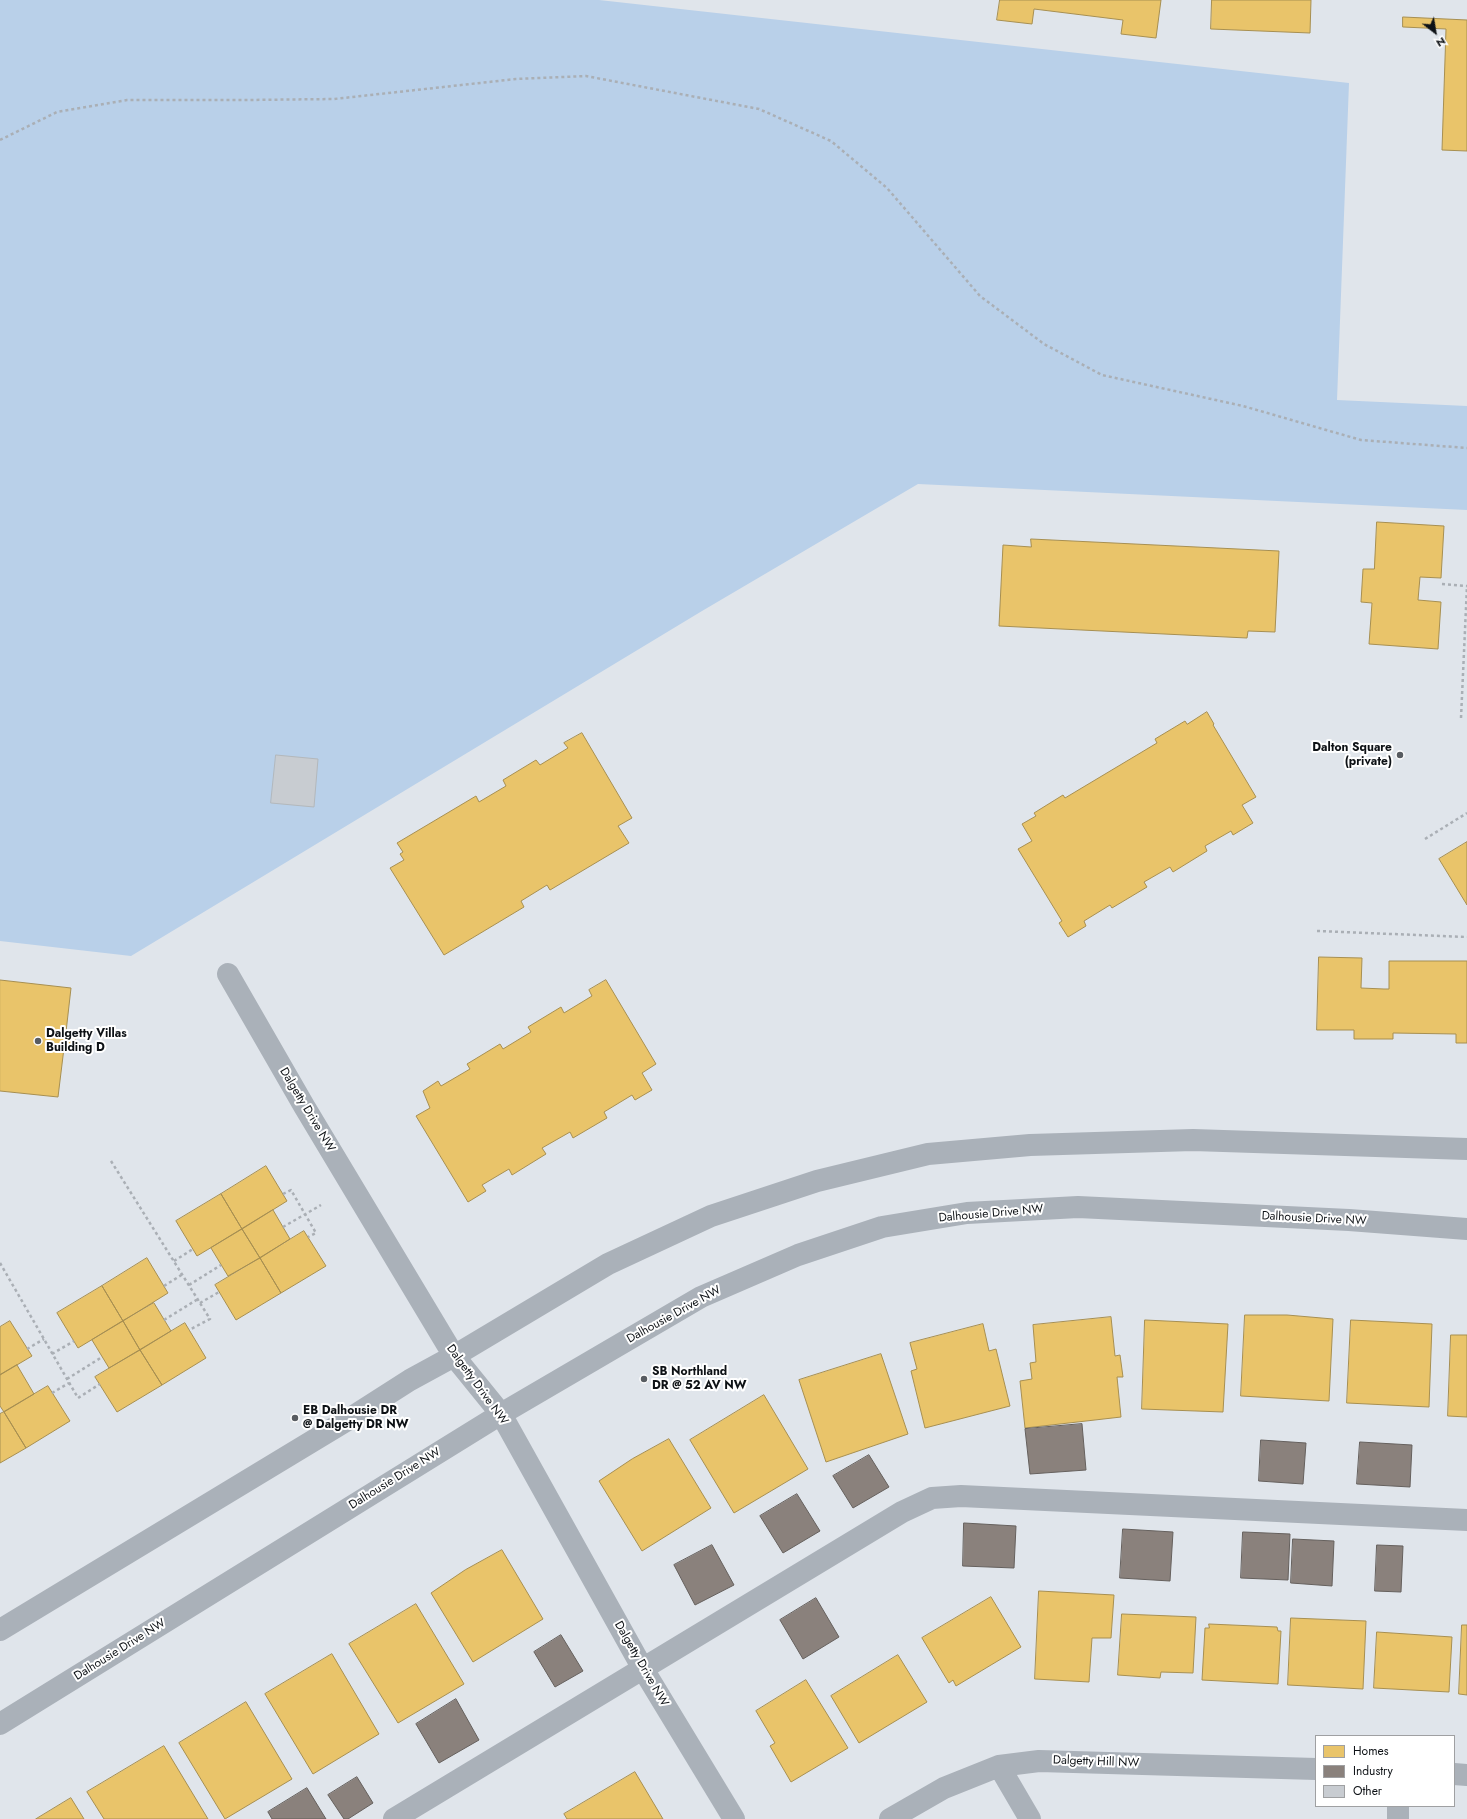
<!DOCTYPE html>
<style>
body{margin:0}
#map{position:relative;width:1467px;height:1819px;overflow:hidden;background:#e0e5eb;font-family:Jost,sans-serif}
canvas{display:block}
.legend{position:absolute;left:1315px;top:1735px;width:140px;height:72px;box-sizing:border-box;background:#fff;border:1px solid #9fa0a2;margin:0;padding:5px 7px;list-style:none;font-size:12px;color:#0e1216}
.legend li{display:flex;align-items:center;gap:8px;height:20px}
.legend b{width:20px;border:1px solid #9fa0a2}
.north{position:absolute;left:1415px;top:12px;width:40px;height:40px;-webkit-text-stroke:3px #fff;paint-order:stroke;rotate:149deg;font-size:11px;font-weight:700;line-height:16px;text-align:center;color:#0e1216}
.north::after{content:'';display:block;margin:auto;width:14px;height:18px;background:#0e1216;clip-path:polygon(50% 0,100% 100%,50% 72%,0 100%)}
</style>
<div id="map">
<canvas width="1467" height="1819"></canvas>
<ul class="legend">
<li><b style="height:11px;background:#e9c46a"></b>Homes</li>
<li><b style="height:11px;background:#8a817c"></b>Industry</li>
<li><b style="height:11px;background:#c8ccd1"></b>Other</li>
</ul>
<div class="north">N</div>
</div>
<script>
const ctx = document.querySelector('canvas').getContext('2d');
ctx.lineJoin = 'round';
function fillPath(path, color) { ctx.fillStyle = color; ctx.fill(path, 'evenodd'); }
function trace(path, color, width, dash) { ctx.strokeStyle = color; ctx.lineWidth = width; ctx.lineCap = dash ? 'butt' : 'round'; ctx.setLineDash(dash || []); ctx.stroke(path); }
function drawText(font, color, halo, rows, align = 'center') {
  ctx.font = font + ' Jost,sans-serif'; ctx.lineWidth = 4; ctx.setLineDash([]); ctx.textBaseline = 'middle'; ctx.strokeStyle = halo; ctx.fillStyle = color; for (const [text, x, y, turn = 0] of rows) {
    ctx.save(); ctx.translate(x, y); ctx.rotate((+turn || 0) * Math.PI / 180); ctx.textAlign = isNaN(turn) ? turn : align; if (halo) ctx.strokeText(text, 0, 0); ctx.fillText(text, 0, 0); ctx.restore();
  }
}
const green = new Path2D(`
 M0 0H599L1349 83 1337 400 1467 406V510L918 484 702 611 131 956 0 941Z`);
const homes = new Path2D(`
 M1000 0H1161L1156 38 1121 34 1123 20 1034 9 1032 24 997 20Z
 M1212 0H1311L1310 33 1211 29Z
 M1403 17 1467 20V151L1442 150 1446 29 1403 27Z
 M1377 522 1444 526 1441 578 1420 577 1418 600 1441 602 1438 649 1369 644 1372 603 1361 602 1363 569H1374Z
 M1031 539 1279 551 1275 632 1248 631 1247 638 999 626 1003 545 1031 547Z
 M1207 712 1214 724 1213 725 1256 797 1242 805 1253 823 1233 835 1231 831 1205 846 1207 851 1173 872 1170 867 1144 882 1147 887 1112 908 1110 905 1084 921 1086 926 1068 937 1059 923 1062 921 1018 849 1032 841 1022 824 1036 816 1034 813 1063 795 1065 798 1157 743 1155 739 1185 721 1187 724Z
 M582 733 632 818 618 826 629 843 550 890 547 885 521 901 524 907 444 955 390 868 404 860 400 854 403 852 397 843 476 796 479 802 506 786 503 780 536 760 540 765 568 748 564 743Z
 M1467 842V905L1439 859Z
 M1319 957 1362 958 1361 988 1384 989H1389V961H1467V1043H1456V1034L1393 1033V1039H1354V1030H1317Z
 M0 980 71 988 66 1032 76 1033 74 1050 64 1048 58 1097 0 1091Z
 M606 980 656 1064 642 1073 652 1090 635 1100 632 1095 604 1112 607 1118 573 1138 570 1132 542 1148 546 1154 512 1175 509 1169 482 1185 486 1191 468 1202 416 1116 430 1108 423 1091 438 1081 441 1086 470 1069 467 1064 500 1044 503 1049 531 1032 528 1027 561 1007 564 1013 592 996 589 990Z
 M266 1166 287 1201 242 1229 221 1194Z
 M221 1194 242 1229 197 1256 176 1221Z
 M273 1210 290 1239 260 1258 242 1229Z
 M242 1229 260 1258 228 1276 211 1248Z
 M304 1231 326 1266 281 1293 260 1258Z
 M147 1258 168 1293 123 1321 102 1286Z
 M260 1258 281 1293 236 1320 215 1285Z
 M102 1286 123 1321 78 1348 57 1313Z
 M154 1303 171 1331 140 1350 123 1321Z
 M1245 1315H1287L1333 1319 1329 1401 1241 1396Z
 M1111 1317 1115 1356 1120 1355 1123 1377H1117L1121 1417 1025 1428 1020 1381 1032 1379 1030 1363 1036 1362 1033 1325Z
 M1145 1320 1228 1324 1223 1412 1142 1409Z
 M1351 1320 1432 1324 1429 1407 1347 1403Z
 M10 1321 32 1356 0 1375V1327Z
 M123 1321 140 1350 109 1368 92 1340Z
 M185 1323 206 1358 162 1385 140 1350Z
 M983 1324 989 1351 996 1349 1010 1406 925 1428 911 1371 917 1369 910 1343Z
 M1451 1335H1467V1417L1448 1416Z
 M140 1350 162 1385 117 1412 95 1377Z
 M881 1354 908 1434 826 1462 799 1380Z
 M17 1365 34 1394 4 1412 0 1406V1375Z
 M48 1386 70 1421 26 1448 4 1412Z
 M764 1395 808 1469 734 1513 690 1440Z
 M4 1412 26 1448 0 1463V1414Z
 M669 1439 711 1508 642 1551 599 1481 632 1459Z
 M502 1550 543 1619 473 1662 431 1593 465 1570Z
 M1039 1591 1114 1595 1111 1638H1092L1089 1682 1035 1679Z
 M991 1597 1021 1647 956 1686 953 1680 949 1683 922 1638Z
 M416 1604 464 1684 398 1723 349 1644Z
 M1122 1614 1196 1617 1193 1673 1161 1672 1160 1678 1118 1675Z
 M1291 1618 1366 1621 1363 1689 1288 1685Z
 M1209 1624 1277 1627 1278 1631H1281L1278 1684 1202 1680 1205 1628H1209Z
 M1462 1625H1467V1695L1459 1694Z
 M1377 1632 1452 1637 1449 1692 1374 1688Z
 M332 1654 379 1734 313 1774 265 1694Z
 M898 1655 927 1702 859 1743 831 1696Z
 M806 1680 848 1748 791 1782 770 1746 775 1743 756 1711Z
 M246 1702 292 1779 225 1819 179 1743Z
 M164 1746 208 1819H104L87 1792Z
 M635 1772 663 1819H567L564 1814Z
 M71 1798 84 1819H36Z`);
const industry = new Path2D(`
 M1082 1424 1086 1470 1030 1474 1025 1429Z
 M1261 1440 1306 1443 1303 1484 1259 1481Z
 M1360 1442 1412 1445 1410 1487 1357 1484Z
 M869 1455 889 1487 853 1508 833 1476Z
 M797 1494 820 1531 783 1553 760 1516Z
 M964 1523 1016 1526 1014 1568 963 1566Z
 M1123 1529 1173 1532 1170 1581 1120 1578Z
 M1243 1532 1290 1534 1288 1580 1241 1578Z
 M1293 1539 1334 1541 1332 1586 1291 1583Z
 M712 1545 734 1585 695 1605 674 1565Z
 M1377 1545 1403 1546 1401 1592 1375 1591Z
 M816 1598 839 1637 803 1659 780 1620Z
 M561 1635 583 1671 555 1687 534 1652Z
 M456 1699 479 1740 439 1763 416 1724Z
 M357 1777 373 1803 348 1819H344L328 1795Z
 M307 1788 326 1819H272L268 1812Z`);
const building = new Path2D(`
 M276 755 318 759 314 807 271 803Z`);
const path = new Path2D(`
 M0 140 57 112 127 100H246L334 99 516 79 586 76 759 109 831 141 887 188 980 296 1044 344 1102 375 1243 406 1361 440 1467 448
 M1442 584 1467 586
 M1461 718 1467 586
 M1425 839 1467 813
 M1317 931 1467 937
 M111 1161 210 1319 189 1330
 M283 1194 291 1190 316 1233 308 1237
 M283 1227 321 1205
 M174 1261 193 1249
 M0 1263 78 1398 100 1384
 M189 1285 221 1265
 M164 1286 183 1274
 M200 1303 219 1292
 M164 1320 198 1299
 M27 1349 44 1339
 M52 1354 74 1341
 M67 1379 102 1357
 M52 1393 69 1383`);
const minor = new Path2D(`
 M228 974 304 1106 454 1356 501 1414 643 1669 734 1819
 M0 1630 349 1419 410 1380 454 1356 608 1264 711 1216 817 1181 928 1154 1030 1145 1193 1140 1467 1149
 M0 1724 501 1414 701 1297 798 1255 882 1227 967 1213 1078 1207 1349 1220 1467 1229
 M999 1766 1030 1819
 M1454 1774 1467 1775
 M394 1819 902 1512 932 1498 961 1496 1467 1520
 M890 1819 944 1788 999 1766 1039 1761 1316 1769
 M1398 1819V1806`);
const markers = [
 [1400,755,4,"#585c61"],
 [38,1041,4,"#585c61"],
 [644,1379,4,"#585c61"],
 [295,1418,4,"#585c61"]
];
const poiNames = [
 ["Dalton Square",1392,748,"right"],
 ["(private)",1392,762,"right"],
 ["Dalgetty Villas",46,1034],
 ["Building D",46,1048],
 ["SB Northland",652,1372],
 ["DR @ 52 AV NW",652,1386],
 ["EB Dalhousie DR",303,1411],
 ["@ Dalgetty DR NW",303,1425]
];
const streetNames = [
 ["Dalgetty Drive NW",307,1110,59],
 ["Dalhousie Drive NW",991,1214,-5],
 ["Dalhousie Drive NW",1314,1219,3],
 ["Dalhousie Drive NW",674,1315,-29],
 ["Dalgetty Drive NW",477,1385,54],
 ["Dalhousie Drive NW",395,1479,-32],
 ["Dalhousie Drive NW",120,1650,-32],
 ["Dalgetty Drive NW",641,1664,60],
 ["Dalgetty Hill NW",1096,1762,2]
];
fillPath(green, '#b9d0e9');
fillPath(homes, '#e9c46a');
trace(homes, '#a78f51', 1);
fillPath(industry, '#8a817c');
trace(industry, '#65605d', 1);
fillPath(building, '#c8ccd1');
trace(building, '#b3b8bc', 1);
trace(path, '#aaafb5', 2.5, [3, 3]);
trace(minor, '#aab1b9', 22);
for (const [x, y, r, color] of markers) { const dot = new Path2D(); dot.arc(x, y, r, 0, 2 * Math.PI); ctx.fillStyle = color; ctx.fill(dot); trace(dot, '#fff', 1.5); }
drawText('bold 12px', '#0e1216', '#fff', poiNames, 'left');
drawText('12px', '#0e1216', '#fff', streetNames);
</script>
